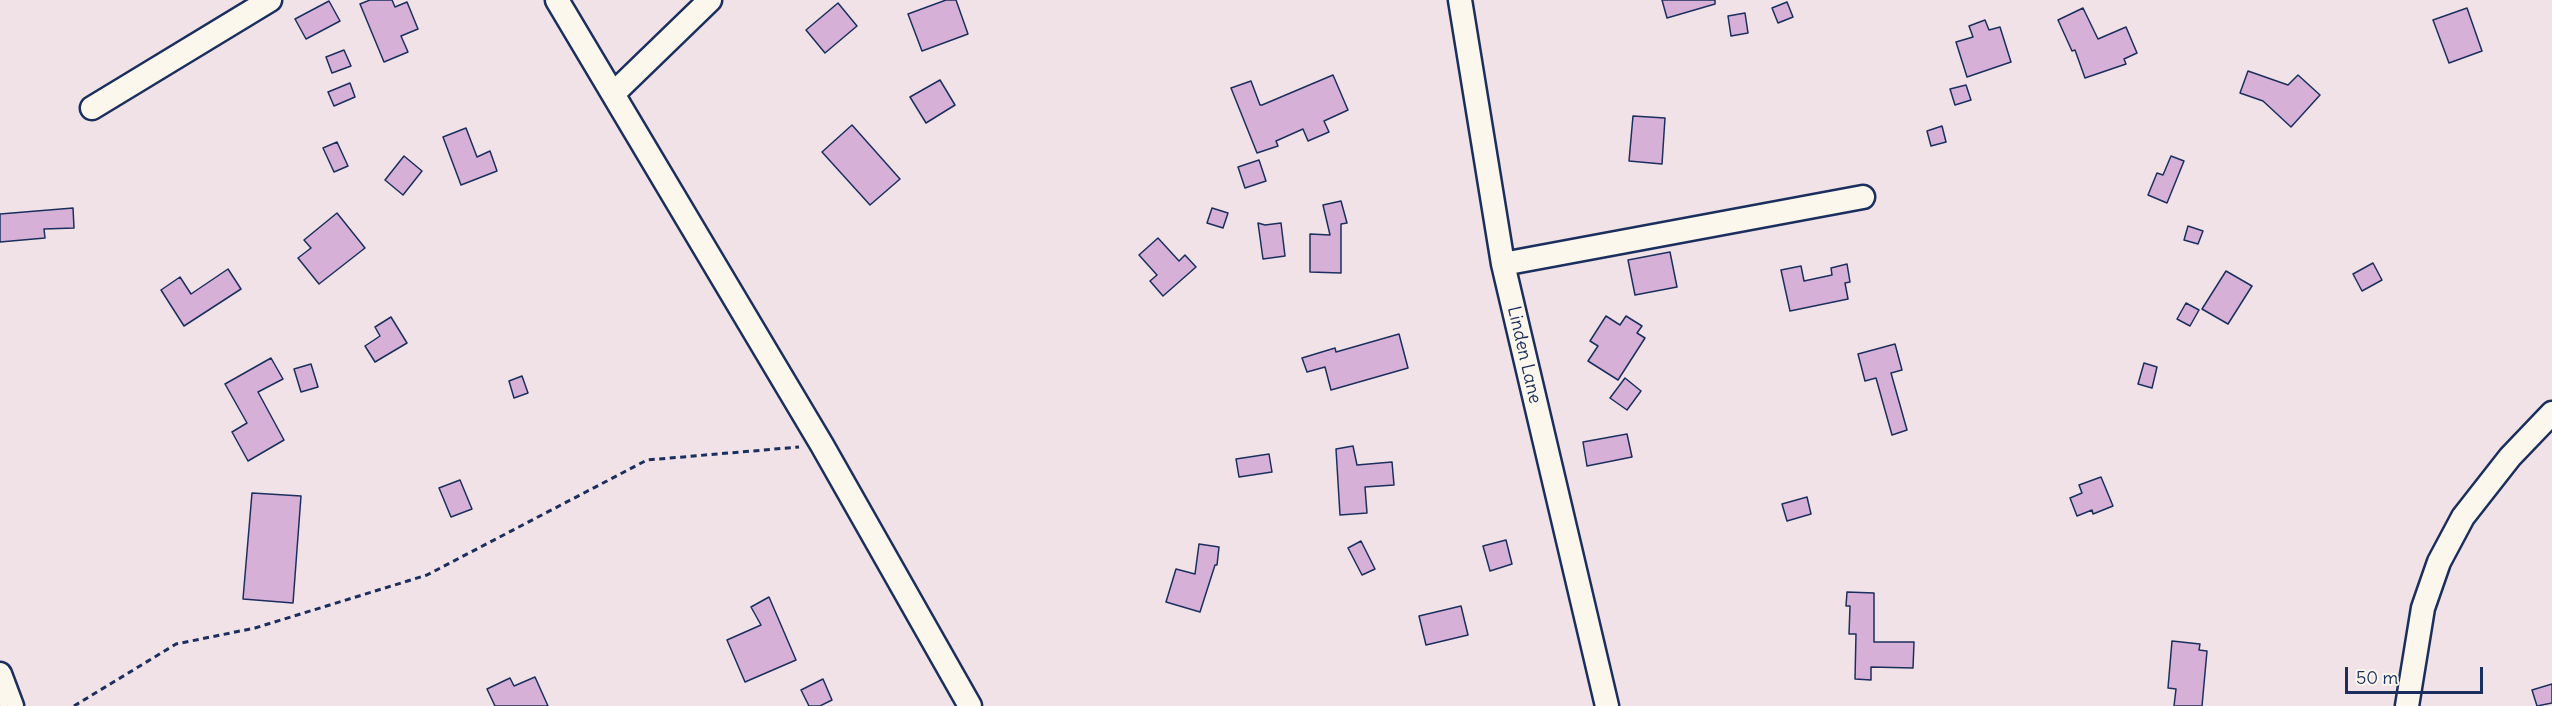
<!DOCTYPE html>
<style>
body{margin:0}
#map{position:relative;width:2552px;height:706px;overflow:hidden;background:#f0e2e6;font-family:Delius,sans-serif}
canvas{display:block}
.scale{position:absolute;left:2345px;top:667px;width:138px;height:27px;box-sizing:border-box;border:3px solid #1b2f5e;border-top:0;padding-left:8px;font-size:18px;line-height:21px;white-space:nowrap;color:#1b2f5e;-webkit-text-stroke:4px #fbf7ec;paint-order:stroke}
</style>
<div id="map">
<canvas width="2552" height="706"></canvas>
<div class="scale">50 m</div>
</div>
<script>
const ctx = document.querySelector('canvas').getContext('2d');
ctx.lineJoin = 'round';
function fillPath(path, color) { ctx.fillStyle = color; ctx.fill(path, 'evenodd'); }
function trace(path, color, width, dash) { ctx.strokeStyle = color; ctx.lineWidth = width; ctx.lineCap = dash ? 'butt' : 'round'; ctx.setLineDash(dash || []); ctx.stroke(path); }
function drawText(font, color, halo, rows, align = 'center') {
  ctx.font = font + ' Delius,sans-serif'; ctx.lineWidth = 5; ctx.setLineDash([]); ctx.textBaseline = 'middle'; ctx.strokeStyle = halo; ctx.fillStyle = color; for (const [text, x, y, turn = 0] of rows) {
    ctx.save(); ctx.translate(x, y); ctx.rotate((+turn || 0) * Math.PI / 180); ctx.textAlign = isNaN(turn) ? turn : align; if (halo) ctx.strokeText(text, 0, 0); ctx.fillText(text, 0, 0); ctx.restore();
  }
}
const building = new Path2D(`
 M370 0H392L395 7 407 2 418 29 401 36 408 52 384 62 360 4Z
 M946 0H956L968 34 922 51 908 14Z
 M1662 0H1715V4L1667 18Z
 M329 1 340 21 306 39 295 19Z
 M1787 2 1793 17 1778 23 1772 8Z
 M838 3 857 26 825 53 806 30Z
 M2083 8 2098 39 2126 27 2137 53 2124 59 2126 64 2085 78 2075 50 2072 51 2058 20Z
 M2467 8 2482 51 2449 63 2433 20Z
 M1745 13 1748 33 1731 36 1728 16Z
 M1985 20 1989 30 2000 27 2011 62 1967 77 1956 42 1973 37 1969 26Z
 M344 50 351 66 332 73 326 57Z
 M2248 71 2288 85 2298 75 2320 95 2291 127 2263 101 2240 93Z
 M1333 75 1348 110 1324 121 1329 132 1308 141 1303 129 1276 141 1278 146 1257 153 1231 88 1251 81 1260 105H1262Z
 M940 80 955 105 926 123 910 97Z
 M350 83 355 97 334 106 328 92Z
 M1966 85 1971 100 1955 105 1950 89Z
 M1633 116 1665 118 1662 164 1629 161Z
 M852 125 900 179 870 205 822 152Z
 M1942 126 1946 142 1931 146 1927 131Z
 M466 128 477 157 490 151 497 171 461 185 443 137Z
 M337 142 348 166 334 172 323 148Z
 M404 156 422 171 403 195 385 180Z
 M2171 156 2184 161 2167 203 2148 195 2157 173 2163 175Z
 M1259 160 1266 181 1245 188 1238 167Z
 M1341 201 1347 223 1341 224V273L1310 272V234L1330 235 1323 205Z
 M73 208 74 228 44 229 45 238 0 242V214Z
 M1212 208 1228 213 1223 228 1207 223Z
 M337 213 365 248 319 284 298 258 311 248 304 240Z
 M1258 223 1265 225 1281 223 1285 256 1263 259Z
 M2188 226 2203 231 2198 244 2184 240Z
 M1158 238 1179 261 1185 255 1196 267 1163 296 1150 281 1157 275 1139 255Z
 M1670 252 1677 287 1635 295 1628 260Z
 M2373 263 2382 280 2362 291 2353 274Z
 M1847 264 1850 282 1845 283 1848 299 1790 311 1781 270 1801 266 1804 281 1832 275 1831 268Z
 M228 269 241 289 184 326 161 290 180 277 191 294Z
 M2226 271 2252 286 2228 324 2202 309Z
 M2186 303 2199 310 2190 326 2177 319Z
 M1606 316 1620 325 1626 316 1642 326 1637 333 1645 338 1618 380 1588 361 1598 346 1590 341Z
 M391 317 407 343 375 362 365 346 380 336 375 327Z
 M1399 334 1408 368 1331 390 1325 367 1307 372 1302 358 1335 348 1336 352Z
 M1895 344 1902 370 1891 373 1907 430 1892 435 1876 378 1865 381 1858 354Z
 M271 358 283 379 258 392 284 440 248 461 232 432 247 423 225 384Z
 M2144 363 2157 367 2152 388 2138 384Z
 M311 364 318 387 301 392 294 369Z
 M522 376 528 393 514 398 509 381Z
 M1625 378 1641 391 1627 410 1610 398Z
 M1627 434 1632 457 1587 466 1583 442Z
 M1353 446 1357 465 1392 462 1394 485 1365 487 1367 513 1340 515 1336 449Z
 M1269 454 1272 472 1239 477 1236 459Z
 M2101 477 2113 506 2093 514 2092 510 2077 516 2070 498 2082 493 2079 485Z
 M460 480 472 509 451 517 439 488Z
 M252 493 301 496 293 603 243 599Z
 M1807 497 1811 514 1787 521 1782 504Z
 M1506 540 1512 564 1490 571 1483 546Z
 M1361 541 1375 569 1362 575 1348 548Z
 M1199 544 1219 547 1217 565H1215L1200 612 1166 602 1176 569 1195 574Z
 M1847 592 1874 593V642H1914L1913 668 1871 667V680L1855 679 1856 634H1849L1850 606H1846Z
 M769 597 796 660 745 682 727 640 761 625 751 607Z
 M1461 606 1468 635 1426 645 1419 616Z
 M2172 641 2200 644 2199 650 2207 651 2202 706H2174L2176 689 2168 688Z
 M535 677 548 706H495L487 689 510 678 514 686Z
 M823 679 832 700 820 706H809L801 690Z
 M2552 684V703L2537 706 2532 690Z`);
const path = new Path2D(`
 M74 706 176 644 255 628 427 575 647 460 799 447`);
const minor = new Path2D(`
 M557 0 822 445 970 706
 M1460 0 1503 264 1607 706
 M613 94 710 0
 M92 108 270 0
 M1503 264 1863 197
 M0 674 12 706
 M2407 706 2423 608 2439 562 2463 517 2510 457 2552 413`);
const streetNames = [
 ["Linden Lane",1524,355,77]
];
fillPath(building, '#d7b0d7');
trace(building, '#1b2f5e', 1.5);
trace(minor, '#1b2f5e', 27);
trace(path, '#1b2f5e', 3, [6, 4.5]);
trace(minor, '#fbf7ec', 22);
drawText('18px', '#1b2f5e', '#fbf7ec', streetNames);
</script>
